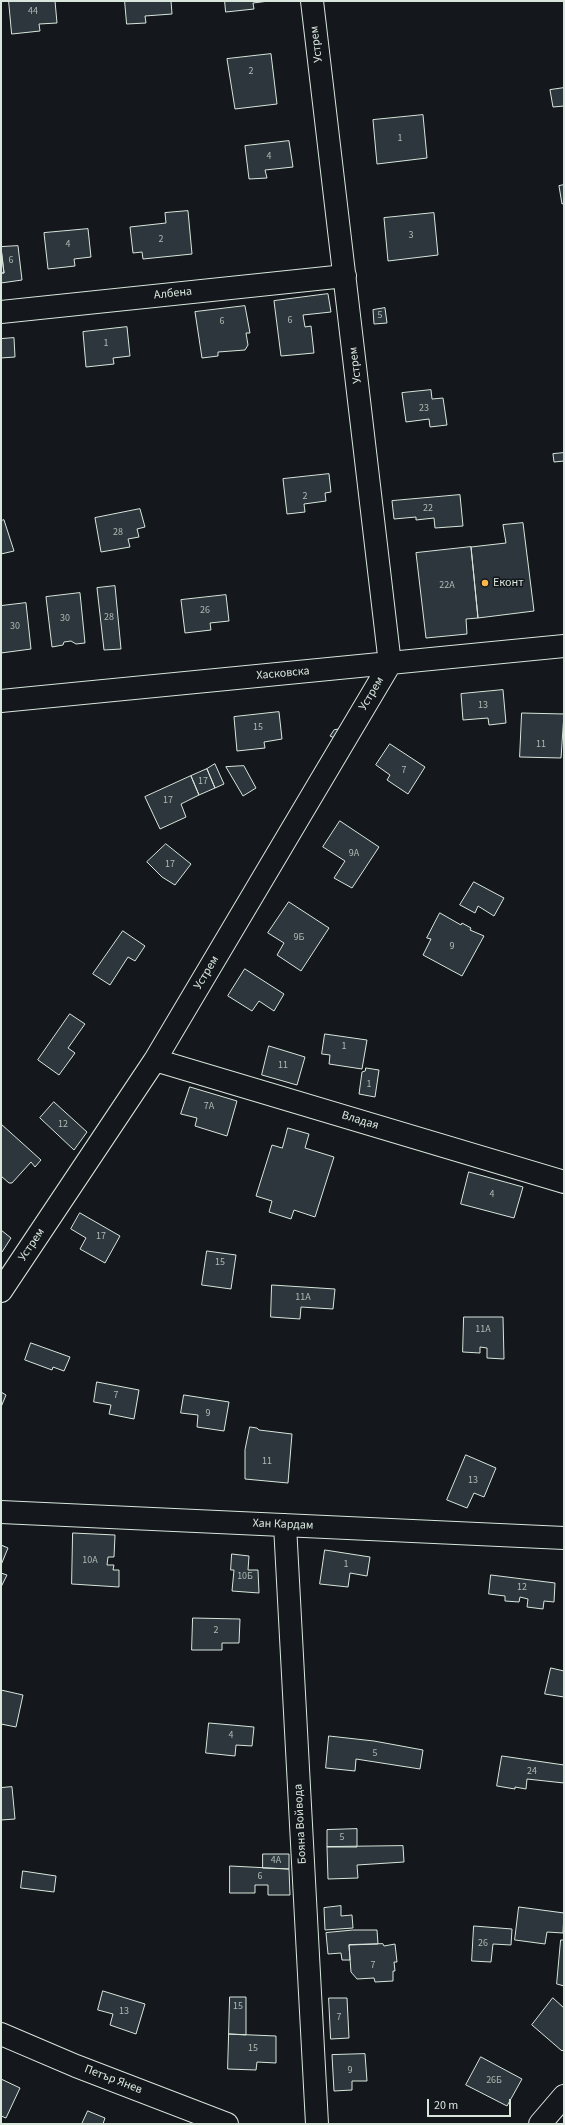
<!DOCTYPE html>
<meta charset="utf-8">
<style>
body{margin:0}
#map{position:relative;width:565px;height:2125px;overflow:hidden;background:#14181c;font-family:"Source Sans 3",sans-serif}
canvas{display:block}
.frame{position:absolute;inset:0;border:2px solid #d8e6dc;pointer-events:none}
.scale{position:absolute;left:427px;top:2099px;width:84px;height:18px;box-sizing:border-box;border:2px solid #d8e6dc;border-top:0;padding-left:5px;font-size:12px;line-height:14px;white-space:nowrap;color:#d8e6dc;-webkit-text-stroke:3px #14181c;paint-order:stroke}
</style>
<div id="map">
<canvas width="565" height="2125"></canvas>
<div class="frame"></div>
<div class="scale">20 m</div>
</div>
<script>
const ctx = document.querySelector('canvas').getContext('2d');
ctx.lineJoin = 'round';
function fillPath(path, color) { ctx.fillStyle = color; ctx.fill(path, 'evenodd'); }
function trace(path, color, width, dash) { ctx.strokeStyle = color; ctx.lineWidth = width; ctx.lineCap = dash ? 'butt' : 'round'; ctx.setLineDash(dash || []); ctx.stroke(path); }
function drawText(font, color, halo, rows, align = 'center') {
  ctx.font = font + ' "Source Sans 3",sans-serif'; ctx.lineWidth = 3; ctx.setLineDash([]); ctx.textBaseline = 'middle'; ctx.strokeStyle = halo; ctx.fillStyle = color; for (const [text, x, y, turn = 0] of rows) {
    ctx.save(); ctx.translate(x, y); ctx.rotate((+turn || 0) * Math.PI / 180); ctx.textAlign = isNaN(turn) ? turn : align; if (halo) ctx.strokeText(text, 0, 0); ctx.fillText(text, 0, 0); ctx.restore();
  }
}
const building = new Path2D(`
 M9 1H55L57 23 39 24 40 31 12 34Z
 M125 1H171L172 14 145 16 146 23 127 24Z
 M225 1H269L253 3 254 9 226 12Z
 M271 54 277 104 235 109 227 59Z
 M564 88V106L553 107 550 90Z
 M423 115 427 158 377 164 373 120Z
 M289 141 293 167 265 170 267 178 249 179 245 146Z
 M564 185V203L562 204 559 186Z
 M188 211 192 254 143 259 142 252 133 253 130 227 166 223 165 213Z
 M434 213 438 255 388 261 384 218Z
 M88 229 91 257 74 259 75 266 48 269 44 233Z
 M18 246 22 280 1 283V273H4L1 247Z
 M1 249 4 273H1Z
 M328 294 331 312 303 315 305 327 311 326 314 353 281 356 274 301Z
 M245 306 250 333H246L248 345 245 350 218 352V356L202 358 195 312Z
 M385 308 387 323 374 324 373 310Z
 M127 327 130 356 113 358 114 364 86 367 83 332Z
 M14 338 15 357 1 358V339Z
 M431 390 432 399 443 398 447 425 430 427 429 419 406 422 402 393Z
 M564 453V461L554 462 553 454Z
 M329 474 331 492 325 493 326 501 304 504 305 512 287 514 283 479Z
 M460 495 463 526 435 528 434 518 416 520V517L394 519 392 501Z
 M140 509 145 527 137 529 139 537 128 539 130 547 101 552 95 518Z
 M4 520 14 551 1 554V521Z
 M523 523 534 611 478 618 471 547 506 543 503 525Z
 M471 547 478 618 466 619 467 634 426 638 416 553Z
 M115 586 121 649 104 650 97 588Z
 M80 593 85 643 76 644 71 641 64 642 63 645 52 647 46 597Z
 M226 595 229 621 210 623 211 630 185 633 181 600Z
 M26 603 31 649 1 653V606Z
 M503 690 506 723 489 725 488 718 463 720 461 694Z
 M279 712 282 739 264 742 265 748 237 751 234 717Z
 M522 713 564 714 561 758 520 757Z
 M341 729 337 739 330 736 334 730Z
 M390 744 425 767 408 794 387 780 390 775 376 765Z
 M215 764 224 784 215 788 207 769Z
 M244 766 256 788 243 796 226 767Z
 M207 769 215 788 199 795 191 776Z
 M191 776 199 795 181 804 186 817 160 829 145 797Z
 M340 821 379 847 352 888 334 878 345 861 323 847Z
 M166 844 191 864 175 885 162 877 147 862Z
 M474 882 504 898 494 916 478 906 475 913 460 905Z
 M289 902 329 928 301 971 277 955 284 943 268 933Z
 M440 913 461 925 462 923 471 928 470 930 484 936 462 976 423 955 431 939 427 938Z
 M123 931 145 946 135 961 128 957 110 985 93 974Z
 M245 969 284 994 274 1011 259 1001 252 1011 228 996Z
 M70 1014 85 1024 68 1048 75 1053 59 1075 38 1060Z
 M325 1034 367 1040 362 1069 329 1064 330 1055 322 1054Z
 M269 1046 305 1057 297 1085 262 1075Z
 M366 1068 379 1070 375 1097 359 1094 362 1072 365 1071Z
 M190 1087 237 1101 227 1136 195 1126 197 1118 181 1114Z
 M54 1102 87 1132 74 1150 40 1118Z
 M1 1124 41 1160 35 1167 31 1162 12 1183H9L1 1176Z
 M288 1128 309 1134 305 1148 334 1157 315 1217 294 1210 291 1219 269 1212 272 1201 256 1196 272 1145 282 1148Z
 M469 1172 523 1187 514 1218 461 1204Z
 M80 1213 120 1236 105 1263 80 1249 86 1238 71 1229Z
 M1 1230 11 1238 2 1252 1 1251Z
 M207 1251 236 1255 231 1289 202 1285Z
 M272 1285 335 1289 333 1309 301 1307 300 1319 271 1317Z
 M464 1317H503L504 1359 487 1358V1348L480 1347V1353L463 1352Z
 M31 1343 70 1357 64 1371 53 1367 52 1370 25 1360Z
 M97 1382 139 1390 134 1419 109 1414 111 1405 94 1402Z
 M1 1392 6 1395 1 1407Z
 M184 1395 229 1402 224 1431 197 1427 198 1415 181 1413Z
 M250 1427 257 1428 259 1430 292 1434 288 1483 245 1479V1450Z
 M466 1455 496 1468 484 1497 474 1493 467 1508 447 1500Z
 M73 1533 115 1535 114 1557H108L107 1565H114L113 1570H119V1587L72 1584Z
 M1 1545 8 1548 1 1565Z
 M325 1550 370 1557 367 1576 350 1573 348 1587 320 1584Z
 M232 1554 249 1556 248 1570H258L259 1593 232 1591 234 1570H231Z
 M1 1573 7 1575 1 1587Z
 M491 1575 555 1583 554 1602 544 1601 543 1609 527 1607 528 1599 520 1597 519 1602 505 1601V1596L489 1594Z
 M193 1618 240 1619 239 1643H222V1650H192Z
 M551 1668 564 1671V1697L545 1694Z
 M1 1690 23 1695 16 1727 1 1724Z
 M209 1723 254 1727 252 1746 236 1745 235 1756 206 1753Z
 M329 1736 374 1741 423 1750 420 1769 356 1759 355 1771 326 1768Z
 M502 1756 564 1765V1783L527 1779 526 1789 515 1787V1789L497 1786Z
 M12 1787 15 1819 1 1820V1788Z
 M357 1829V1847H327V1830Z
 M403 1846 404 1862 357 1865 358 1878 328 1879 327 1847Z
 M263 1854H289V1869L263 1868Z
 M230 1866 289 1869 290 1895H268V1885H255V1893H230Z
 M23 1871 56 1876 54 1892 21 1888Z
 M341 1906V1916L352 1915 353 1928 325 1930 324 1908Z
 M519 1907 564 1913 563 1933 547 1932 545 1944 515 1940Z
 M474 1926 512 1929 511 1945 493 1944 491 1962 472 1961Z
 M353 1930H377L378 1944 349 1945 350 1960H342L341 1953 328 1954 326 1933Z
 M561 1940H564V1986L557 1984Z
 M383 1944 384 1946 395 1944 397 1962H394L395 1971H393V1981L375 1982 374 1978 357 1979 351 1972 349 1945Z
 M103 1991 145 2004 136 2034 110 2025 113 2014 98 2010Z
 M230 1997H246V2035L229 2034Z
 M329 1998H347L349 2038 331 2039Z
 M553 1998 564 2008V2049L562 2051 532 2025Z
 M229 2034 276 2036V2063L257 2062 256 2070 228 2069Z
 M365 2054 367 2081H352V2090L334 2091 332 2055Z
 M481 2057 522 2079 507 2106 466 2085Z
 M1 2079 20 2088 6 2118 1 2116Z
 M88 2111 105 2118 103 2124H82Z`);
const minor = new Path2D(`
 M1 312 345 276
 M1 701 564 646
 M155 1060 564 1182
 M1 1291 155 1060 390 664 312 1
 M1 1512 564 1538
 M285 1525 317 2124
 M1 2034 76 2066 227 2124
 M540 2124 564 2096`);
const markers = [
 [485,583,4,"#ffb74d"]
];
const numberNames = [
 ["44",33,12],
 ["2",251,72],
 ["1",400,139],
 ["4",269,157],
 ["3",411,236],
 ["2",161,240],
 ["4",68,245],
 ["6",11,261],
 ["5",380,316],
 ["6",290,321],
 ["6",222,322],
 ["1",106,344],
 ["23",424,409],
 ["2",305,497],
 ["22",428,509],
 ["28",118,533],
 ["22А",447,586],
 ["26",205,611],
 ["28",109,618],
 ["30",65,619],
 ["30",15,627],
 ["13",483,706],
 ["15",258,728],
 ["11",541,745],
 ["7",404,771],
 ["17",203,782],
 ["17",168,801],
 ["9А",354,854],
 ["17",170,865],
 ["9Б",299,938],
 ["9",452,947],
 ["1",344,1047],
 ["11",283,1066],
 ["1",369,1085],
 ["7А",209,1107],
 ["12",63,1125],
 ["4",492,1195],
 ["17",101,1237],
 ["15",220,1263],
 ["11А",303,1298],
 ["11А",483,1330],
 ["7",116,1396],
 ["9",208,1414],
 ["11",267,1462],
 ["13",473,1481],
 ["10А",90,1561],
 ["1",346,1565],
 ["10Б",245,1577],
 ["12",522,1588],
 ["2",216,1631],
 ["4",231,1736],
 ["5",375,1754],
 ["24",532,1772],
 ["5",342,1838],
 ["4А",276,1861],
 ["6",260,1877],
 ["26",483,1944],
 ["7",373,1966],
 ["15",238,2007],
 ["13",124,2012],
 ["7",339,2018],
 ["15",253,2049],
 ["9",350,2071],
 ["26Б",494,2081]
];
const streetNames = [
 ["Устрем",317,44,-97],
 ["Албена",173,294,-6],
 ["Устрем",356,365,-97],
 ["Хасковска",283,674,-5],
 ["Устрем",372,694,-59],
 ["Устрем",207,973,-59],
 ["Владая",360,1121,17],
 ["Устрем",32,1245,-56],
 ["Хан Кардам",283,1525,2],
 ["Бояна Войвода",301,1824,-93],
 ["Петър Янев",113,2080,21]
];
const poiNames = [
 ["Еконт",493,583]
];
fillPath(building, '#2c363c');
trace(building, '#d8e6dc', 1);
trace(minor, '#d8e6dc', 24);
trace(minor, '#14181c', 22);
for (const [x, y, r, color] of markers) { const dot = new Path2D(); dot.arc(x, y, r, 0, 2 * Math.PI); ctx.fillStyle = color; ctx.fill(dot); trace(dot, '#14181c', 1.5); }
drawText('10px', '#adbab4', null, numberNames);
drawText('12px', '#d8e6dc', '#14181c', streetNames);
drawText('12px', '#d8e6dc', '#14181c', poiNames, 'left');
</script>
